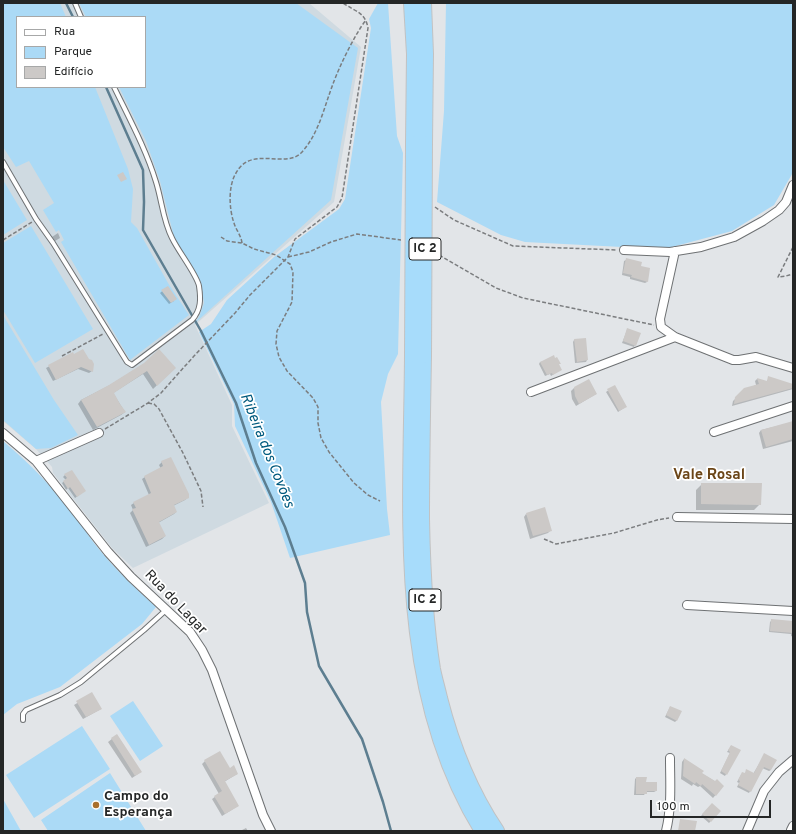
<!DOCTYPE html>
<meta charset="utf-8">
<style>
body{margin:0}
#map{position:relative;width:796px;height:834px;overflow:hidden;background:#e2e5e8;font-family:Overpass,sans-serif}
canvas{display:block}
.frame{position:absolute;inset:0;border:4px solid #242626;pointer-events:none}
.legend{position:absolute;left:16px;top:16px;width:130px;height:72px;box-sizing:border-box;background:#fff;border:1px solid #a7a8a8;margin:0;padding:5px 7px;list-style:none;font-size:12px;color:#242626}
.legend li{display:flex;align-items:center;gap:8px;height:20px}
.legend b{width:20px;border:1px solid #a7a8a8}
.scale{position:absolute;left:650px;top:800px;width:121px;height:18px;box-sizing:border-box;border:2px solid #242626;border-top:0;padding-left:5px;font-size:12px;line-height:14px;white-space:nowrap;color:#242626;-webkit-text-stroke:3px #fff;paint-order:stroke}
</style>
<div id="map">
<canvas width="796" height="834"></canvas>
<div class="frame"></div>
<ul class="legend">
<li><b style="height:5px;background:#fff"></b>Rua</li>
<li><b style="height:11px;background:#abdaf6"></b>Parque</li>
<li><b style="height:11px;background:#ccc9c7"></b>Edifício</li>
</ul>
<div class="scale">100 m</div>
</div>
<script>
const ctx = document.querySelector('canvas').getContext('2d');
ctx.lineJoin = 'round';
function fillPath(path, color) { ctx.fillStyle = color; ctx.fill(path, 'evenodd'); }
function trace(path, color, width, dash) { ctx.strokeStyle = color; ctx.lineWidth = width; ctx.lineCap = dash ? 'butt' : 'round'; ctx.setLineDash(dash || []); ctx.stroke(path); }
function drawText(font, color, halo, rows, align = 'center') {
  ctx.font = font + ' Overpass,sans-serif'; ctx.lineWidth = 3.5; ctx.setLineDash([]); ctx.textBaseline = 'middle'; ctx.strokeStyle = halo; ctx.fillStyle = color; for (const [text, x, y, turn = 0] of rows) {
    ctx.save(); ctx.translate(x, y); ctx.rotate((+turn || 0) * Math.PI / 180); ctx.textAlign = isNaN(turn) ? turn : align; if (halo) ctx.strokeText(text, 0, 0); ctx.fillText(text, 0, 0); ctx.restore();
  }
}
const built = new Path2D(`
 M3 3H309L361 47 334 202 195 325 232 405V426L269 503 133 568 112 548 53 473 52 467 36 449 3 421ZM17 17H145V87H17Z`);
const green = new Path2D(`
 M3 3H60L66 17H17V87H95L128 169 133 189 131 222 137 228 168 283 189 315 130 360 61 242 64 240 59 230 56 232 43 210 54 203 29 161 16 167 3 147Z
 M79 3H296L358 48 331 200 194 324 199 317 204 303 201 283 174 237 160 181 146 141 119 87H145V17H86Z
 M378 3H388L397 136 403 153 398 354 388 374 381 402 387 509 390 535 290 558 271 502 235 426 234 404 199 332 211 324 227 300 274 257 339 209 345 199 371 28 369 19Z
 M446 3H793V172L791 176 774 205 732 231 672 247H622L525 242 501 235 437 202 444 111Z
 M3 180 27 220 3 235Z
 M31 226 93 329 35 363 3 310V243Z
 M3 315 54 400 78 435 51 448 36 449 3 420Z
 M3 441C32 465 58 493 80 523 86 531 91 540 98 548 115 569 135 588 156 607L142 624 60 687 17 704 3 715Z
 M133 701 163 746 140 761 110 716Z
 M82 726 110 769 34 818 6 775Z
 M110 773 146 831H48L41 820Z
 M3 799 21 831H3Z`);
const shadow = new Path2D(`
 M58 233 60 238 55 241 52 237Z
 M626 260 639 267 647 282 645 283 630 279V277L622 275 624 261Z
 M167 287 174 301 169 304 160 293Z
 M627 330 635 345 634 347 622 343Z
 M585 339 587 360 586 362 575 363 573 342 574 340Z
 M73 354 92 371 89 373 78 369 53 381 46 368Z
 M555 359 559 364 558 365 560 370 551 376 550 374 545 376 539 364 540 362Z
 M144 364 175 368 153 389 143 374 113 393 125 412 121 415 93 430 78 404 81 400 110 385Z
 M769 378 793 385V389L732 406 733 401 745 389 756 385 755 381 757 379 766 382Z
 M614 386 624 408 618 412 606 392Z
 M574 388 596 394 576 406 572 399 571 391Z
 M793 422V441L763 449 759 433 761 430Z
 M162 462 188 497 185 500 173 506 176 512 174 514 158 523 165 536 162 539 146 547 130 513 133 510 131 505 134 503 149 495 142 479 145 477 161 469 159 465Z
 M65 475 83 492 75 498 68 488 66 490 62 483 66 480 63 477Z
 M702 484 760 504 754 510H696V490Z
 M526 514 550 531 548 533 530 539 524 517Z
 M772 620 793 622V637L791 636V634L769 632 770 622Z
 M92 694 101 709 83 719 74 705Z
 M670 707 677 720 675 722 665 717Z
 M117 735 141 772 132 778 108 742Z
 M731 746 739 750 725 776 720 773 730 753 727 752Z
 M765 754 771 770 769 771 762 768 749 793 737 787 739 783 737 782 741 775 744 774 747 771 753 774Z
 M684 759 702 771 701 773 723 786 713 798 700 786 698 787 693 784 692 786 681 779 682 762Z
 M205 761 229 769 237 774 224 782 238 806 222 816 212 799 219 794 202 764Z
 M636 778 645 783 656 791 654 792H646L644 795H634L635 779Z
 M712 804 720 811 709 823 701 816Z
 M246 828 248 831H240Z`);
const stream = new Path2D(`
 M66 3 73 17
 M106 87 143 170 144 202 143 230 201 331 236 403 256 463 285 527 305 583 307 612 319 666 362 739 383 802 391 831`);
const building = new Path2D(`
 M123 172 127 179 121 182 117 175Z
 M626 258 642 262 641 266 650 268 648 282 631 277 632 275 623 273Z
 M168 286 177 299 171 303 161 290Z
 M627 328 641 333 636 346 623 341Z
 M586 338 588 360 577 362 574 339Z
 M83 349 89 359 92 360 94 364 93 372 81 367 56 380 48 365 73 352 74 354Z
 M159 349 176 368 157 386 147 371 114 393 120 404 126 412 97 427 81 400 109 385 144 363Z
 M554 355 555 358 557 357 561 364H559L562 370 553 375 552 373 547 375 540 362Z
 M768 376 793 384V388L734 404 735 397 744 388 759 384 757 378 767 381Z
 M589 379 597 394 579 404 575 396 574 387Z
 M615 385 627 407 619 411 607 389Z
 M793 421V439L766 447 761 430Z
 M171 457 189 494V498L174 505 177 512 159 522 166 536 149 545 132 509 136 508 133 502 151 493 144 476 163 466 161 461Z
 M72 470 86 491 77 497 70 487 68 489 63 481 67 478 64 474Z
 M701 483H762L761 505 701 504Z
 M545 507 552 531 533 536 526 513Z
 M771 619 793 621V633L770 631Z
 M92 692 102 709 86 717 76 701Z
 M670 706 682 711 677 721 666 715Z
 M117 734 142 772 135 776 111 738Z
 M731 745 741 750 727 775 721 771 730 752 728 750Z
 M220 751 230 768 234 765 238 774 225 781 239 806 225 814 214 796 222 791 204 760Z
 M764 753 777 760 771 770 764 767 751 792 738 785 740 781 738 780 742 772 745 773 746 769 754 773Z
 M684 758 704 771 702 773 715 781 717 779 724 786 716 796 702 784 701 786 696 782 695 784 683 776Z
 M636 777H647L646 782H657V791H647V794H636Z
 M712 803 721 811 711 822 702 814Z
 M680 819 697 821 695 831H678Z`);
const path = new Path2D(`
 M435 207 454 220 513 246 616 250
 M221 237 227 241 242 243 254 249 276 255 290 264 293 272 292 302 277 331 276 344 279 357 287 371 313 398 318 407V423L321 438 329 452 354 483 368 495 380 501
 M3 240 32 222
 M242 243C241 235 236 230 234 223 229 209 228 186 236 173 251 145 285 169 301 153 319 134 324 107 333 84 339 67 355 34 366 20
 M793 247 778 277 786 276 793 274
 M436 250 439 255 496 288 523 298 654 325
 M288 257 309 252 331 242 357 234 401 240
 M62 356 103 334
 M148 403 154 404 159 409 183 453 201 491 203 507
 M105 429 148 403 161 393 194 356 235 313 250 295 288 257 295 239 337 207 342 198 368 28C365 12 356 12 343 3
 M544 539 556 544 614 533 657 520 669 518`);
const service = new Path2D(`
 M75 3 81 17
 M3 162 36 219 53 243 127 362 132 365 192 320C201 310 201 299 199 286 197 275 178 251 172 238 163 221 162 201 156 182 146 149 129 118 114 87
 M23 720V714L26 710 60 695 81 682 144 630 166 610`);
const minor = new Path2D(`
 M624 250 670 252 701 247 734 237 763 221 779 210 786 202 793 185
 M675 251 660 319 661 327 675 337 733 360H739L756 357 793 368
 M531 392 675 337
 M714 432 793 406
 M3 433 36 461 108 552 131 577 190 632 202 650 212 670 263 815 271 831
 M36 461 99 433
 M677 517 793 519
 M687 605 793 611
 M666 831C672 807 670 782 670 758
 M747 831 764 791 779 772 793 760
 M792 831 791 830 793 826`);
const trunk = new Path2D(`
 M411 3 414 54 413 143
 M424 3 426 54 425 143
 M412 355C411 515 394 689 482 831
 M424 356C423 410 422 464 422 519 423 569 425 619 433 669 435 679 438 689 440 698 452 745 470 791 497 831`);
const trunkBridge = new Path2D(`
 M412 355 413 143
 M424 356 425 143`);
const markers = [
 [96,805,4,"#a86f2d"]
];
const shields = [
 [425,249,32],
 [425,600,32]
];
const shieldNames = [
 ["IC 2",425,249],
 ["IC 2",425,600]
];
const streetNames = [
 ["Rua do Lagar",175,603,46]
];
const poiNames = [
 ["Campo do",104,797],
 ["Esperança",104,813]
];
const waterNames = [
 ["Ribeira dos Covões",266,451,68]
];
const neighbourhoodNames = [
 ["Vale Rosal",709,476]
];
fillPath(built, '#cfdae1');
fillPath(green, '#abdaf6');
fillPath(shadow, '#0003');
trace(stream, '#5d7e90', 2.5);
fillPath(building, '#ccc9c7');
trace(service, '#6e7173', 6);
trace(minor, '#6e7173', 10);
trace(trunk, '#c2c2c2', 16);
trace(path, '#7b7d7f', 1.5, [4, 2]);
trace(service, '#fff', 4);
trace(minor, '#fff', 8);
trace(trunk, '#a7dcfb', 14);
trace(trunkBridge, '#c2c2c2', 16, []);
trace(trunkBridge, '#a7dcfb', 14);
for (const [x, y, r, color] of markers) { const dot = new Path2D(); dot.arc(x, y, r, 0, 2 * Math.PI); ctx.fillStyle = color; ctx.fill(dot); trace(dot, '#fff', 1.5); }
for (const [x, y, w] of shields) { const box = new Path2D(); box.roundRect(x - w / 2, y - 11, w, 22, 3); ctx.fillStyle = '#fff'; ctx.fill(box); trace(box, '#242626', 1); }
drawText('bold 13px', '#242626', null, shieldNames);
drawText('14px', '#242626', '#fff', streetNames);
drawText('bold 14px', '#242626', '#fff', poiNames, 'left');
drawText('italic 15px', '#005a7e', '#fff', waterNames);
drawText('bold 15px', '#6b4517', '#fff', neighbourhoodNames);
</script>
